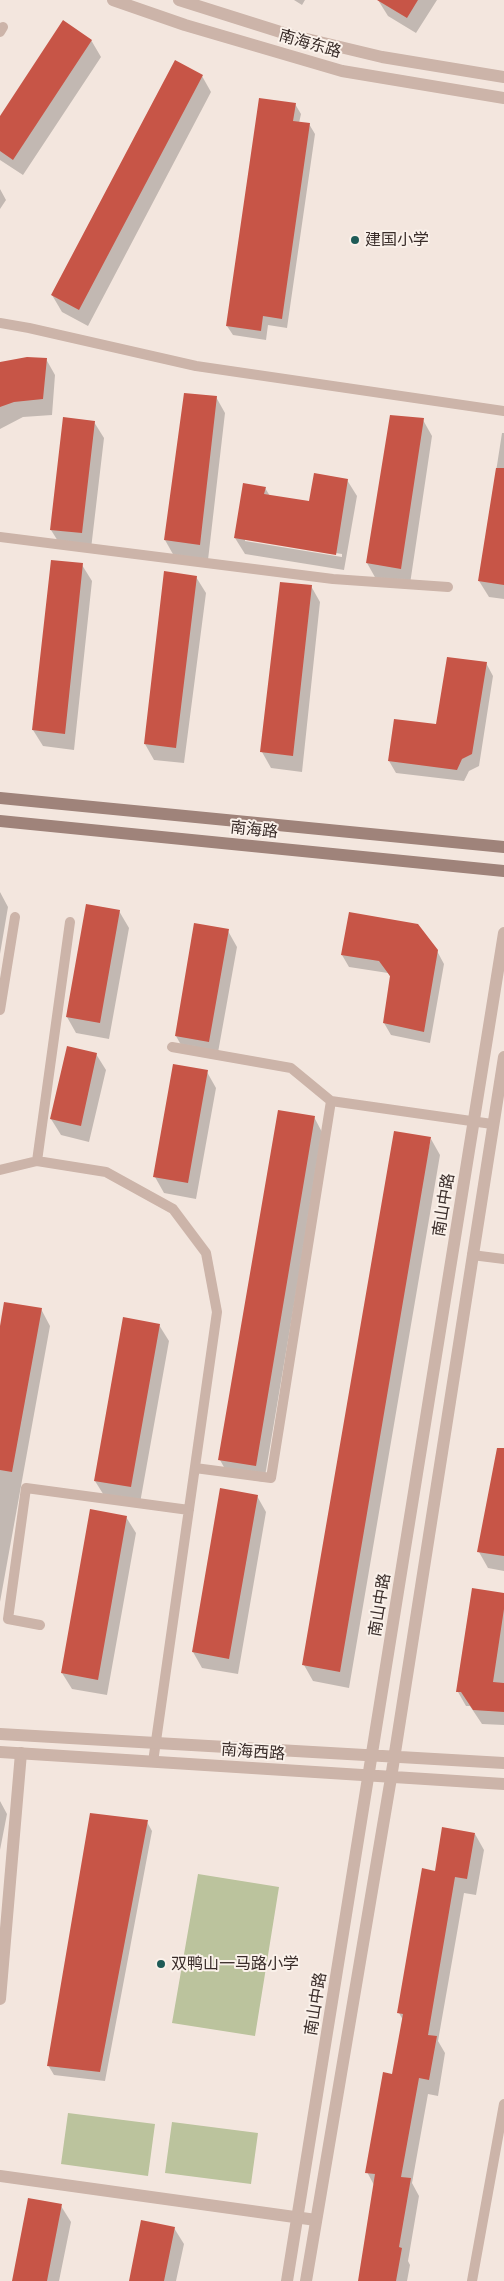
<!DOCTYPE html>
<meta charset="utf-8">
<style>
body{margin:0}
canvas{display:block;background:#f3e6de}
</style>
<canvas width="504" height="2281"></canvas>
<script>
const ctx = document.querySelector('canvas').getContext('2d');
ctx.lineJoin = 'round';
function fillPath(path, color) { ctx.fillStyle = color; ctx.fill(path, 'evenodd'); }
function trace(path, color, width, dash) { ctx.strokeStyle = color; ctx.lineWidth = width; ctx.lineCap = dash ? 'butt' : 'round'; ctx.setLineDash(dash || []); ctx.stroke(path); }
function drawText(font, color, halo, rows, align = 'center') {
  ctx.font = font + ' Quicksand,"Noto Sans SC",sans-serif'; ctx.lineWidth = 4; ctx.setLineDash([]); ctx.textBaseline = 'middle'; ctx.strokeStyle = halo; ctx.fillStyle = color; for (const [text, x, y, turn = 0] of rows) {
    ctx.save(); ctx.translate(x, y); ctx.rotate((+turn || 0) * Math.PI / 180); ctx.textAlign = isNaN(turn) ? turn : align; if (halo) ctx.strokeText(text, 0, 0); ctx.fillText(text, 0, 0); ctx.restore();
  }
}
const green = new Path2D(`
 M198 1874 279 1887 255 2036 172 2023Z
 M68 2113 155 2124 148 2176 61 2164Z
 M172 2122 258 2133 251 2184 165 2173Z`);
const shadow = new Path2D(`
 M294 0H305L302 5Z
 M378 0H437L416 33 388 16Z
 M91 40 101 57 23 175 0 160V118Z
 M202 76 211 92 88 326 62 312 52 295Z
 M295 104 301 114 299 123 309 124 315 134 287 328 268 325 266 340 233 335 227 326Z
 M0 189 6 200 0 209Z
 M46 359 55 375 52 415 23 417 0 429V365Z
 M185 394 216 397 225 413 208 560 174 556 165 540Z
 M391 416 423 420 432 436 410 584 376 579 367 563Z
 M94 422 104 438 91 549 61 546 51 530Z
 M502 433H504V599L489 597 479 581Z
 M347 480 357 496 344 570 245 554 235 538 265 488 270 496 310 503ZM245 539 342 554V557L245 541Z
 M82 565 92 581 74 750 43 746 33 730Z
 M196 577 206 593 184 763 154 760 145 744Z
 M311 586 320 602 302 772 271 768 262 752Z
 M486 663 493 676 479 766 469 771 464 781 396 773 389 761 437 726Z
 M0 892 8 907 0 954Z
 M119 911 129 928 109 1039 76 1033 67 1017Z
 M228 931 237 947 217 1058 185 1052 176 1036Z
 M437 951 444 964 430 1043 391 1035 384 1023 391 978 388 973 349 967 342 955Z
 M96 1054 106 1070 89 1142 61 1135 51 1119Z
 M207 1072 216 1088 196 1199 164 1193 155 1177Z
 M314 1117 323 1134 264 1482 229 1476 220 1460Z
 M431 1139 440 1155 349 1688 313 1681 304 1665Z
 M41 1309 50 1326 0 1602V1332Z
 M159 1325 169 1341 140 1503 105 1497 95 1481Z
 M504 1456V1571L488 1568 479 1552Z
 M257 1496 266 1512 238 1674 202 1668 193 1652Z
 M126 1517 136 1533 107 1695 72 1689 62 1673Z
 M504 1594V1725L482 1724 470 1706H466L458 1692Z
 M0 1801 7 1814 0 1850Z
 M147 1822 152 1831 105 2081 54 2075 48 2065Z
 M475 1834 484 1850 476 1895 464 1893 438 2041 445 2053 438 2096 428 2094 412 2183 419 2196 408 2261 410 2265 407 2281H359L374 2185 367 2172 393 2075 403 2020 399 2013 436 1872Z
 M61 2206 71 2222 59 2281H13Z
 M174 2228 184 2244 176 2281H130Z`);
const building = new Path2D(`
 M377 0H418L407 18Z
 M63 20 92 40 13 160 0 151V116Z
 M175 60 203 75 79 310 51 295Z
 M259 98 296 103 293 121 310 123 282 319 263 316 261 331 226 326Z
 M27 357 47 358 43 399 14 402 0 407V362Z
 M184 393 217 396 200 545 164 540Z
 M390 415 424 418 401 569 366 563Z
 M63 417 95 421 82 533 50 530Z
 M496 468H504V585L478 581Z
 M314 473 348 479 336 555 234 538 243 483 266 487 264 494 309 501Z
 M51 560 83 563 65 734 32 730Z
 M164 571 197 576 176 748 144 744Z
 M280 582 312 585 293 756 260 752Z
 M447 657 487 662 472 754 462 759 457 770 388 761 394 719 436 724Z
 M86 904 120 910 100 1023 66 1017Z
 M349 912 418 924 438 950 424 1032 383 1023 390 976 379 961 341 955Z
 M194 923 229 929 209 1042 175 1036Z
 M67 1046 97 1053 81 1126 50 1119Z
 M173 1064 208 1070 188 1183 153 1177Z
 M278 1110 315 1116 256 1466 218 1460Z
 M394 1131 431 1137 340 1672 302 1665Z
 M4 1302 42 1308 12 1472 0 1470V1326Z
 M123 1317 160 1324 131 1487 94 1481Z
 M497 1448H504V1556L477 1552Z
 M220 1488 258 1495 229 1659 192 1652Z
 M90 1509 127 1516 98 1680 61 1673Z
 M472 1588 504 1593V1609L493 1682 504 1683V1712L473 1710 461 1692H456Z
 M90 1813 148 1820 100 2072 47 2066Z
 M442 1827 475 1833 467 1879 455 1877 428 2035 437 2036 429 2080 419 2078 401 2177 411 2178 399 2247 402 2248 396 2281H358L375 2174 365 2173 383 2072 392 2074 403 2014 397 2013 422 1868 435 1871Z
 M28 2198 62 2204 47 2281H12Z
 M141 2220 175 2227 164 2281H129Z`);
const service = new Path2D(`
 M0 32 3 27
 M0 323 29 328 196 366 504 411
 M0 537 333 579 448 587
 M0 1010 15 917
 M172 1047 291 1068 331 1101 271 1478 195 1468
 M331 1101 492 1124
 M37 1161 70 922
 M0 1170 37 1161 106 1172 173 1209 206 1253 217 1312 153 1762
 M472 1255 504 1259
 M40 1625 8 1619 26 1488 189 1510
 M472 2281 504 2104`);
const minor = new Path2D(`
 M0 1999 21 1753
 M0 2176 316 2220`);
const tertiary = new Path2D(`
 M113 0 185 25 342 71 504 98
 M179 0 290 35 382 57 504 77
 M0 1734 504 1763
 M0 1752 504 1784
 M287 2281 504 933
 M306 2281 391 1778 504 1057`);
const secondary = new Path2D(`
 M0 798 504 847
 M0 821 504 871`);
const markers = [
 [355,240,5,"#1e5b57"],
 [161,1964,5,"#1e5b57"]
];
const streetNames = [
 ["南海东路",310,44,16],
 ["南海路",254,830,6],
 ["南山中路",444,1205,-81],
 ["南山中路",380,1605,-81],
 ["南海西路",253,1752,4],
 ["南山中路",316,2004,-81]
];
const poiNames = [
 ["建国小学",365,240],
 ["双鸭山一马路小学",171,1964]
];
fillPath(green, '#bbc39d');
fillPath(shadow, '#0003');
fillPath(building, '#c75547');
trace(service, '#ccb4a9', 10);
trace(minor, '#ccb4a9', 12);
trace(tertiary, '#ccb4a9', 12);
trace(secondary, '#9f837a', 12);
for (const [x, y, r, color] of markers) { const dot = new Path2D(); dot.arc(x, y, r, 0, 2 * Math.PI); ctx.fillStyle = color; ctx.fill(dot); trace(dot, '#faf1ea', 2); }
drawText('16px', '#392c29', '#faf1ea', streetNames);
drawText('16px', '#392c29', '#faf1ea', poiNames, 'left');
</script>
